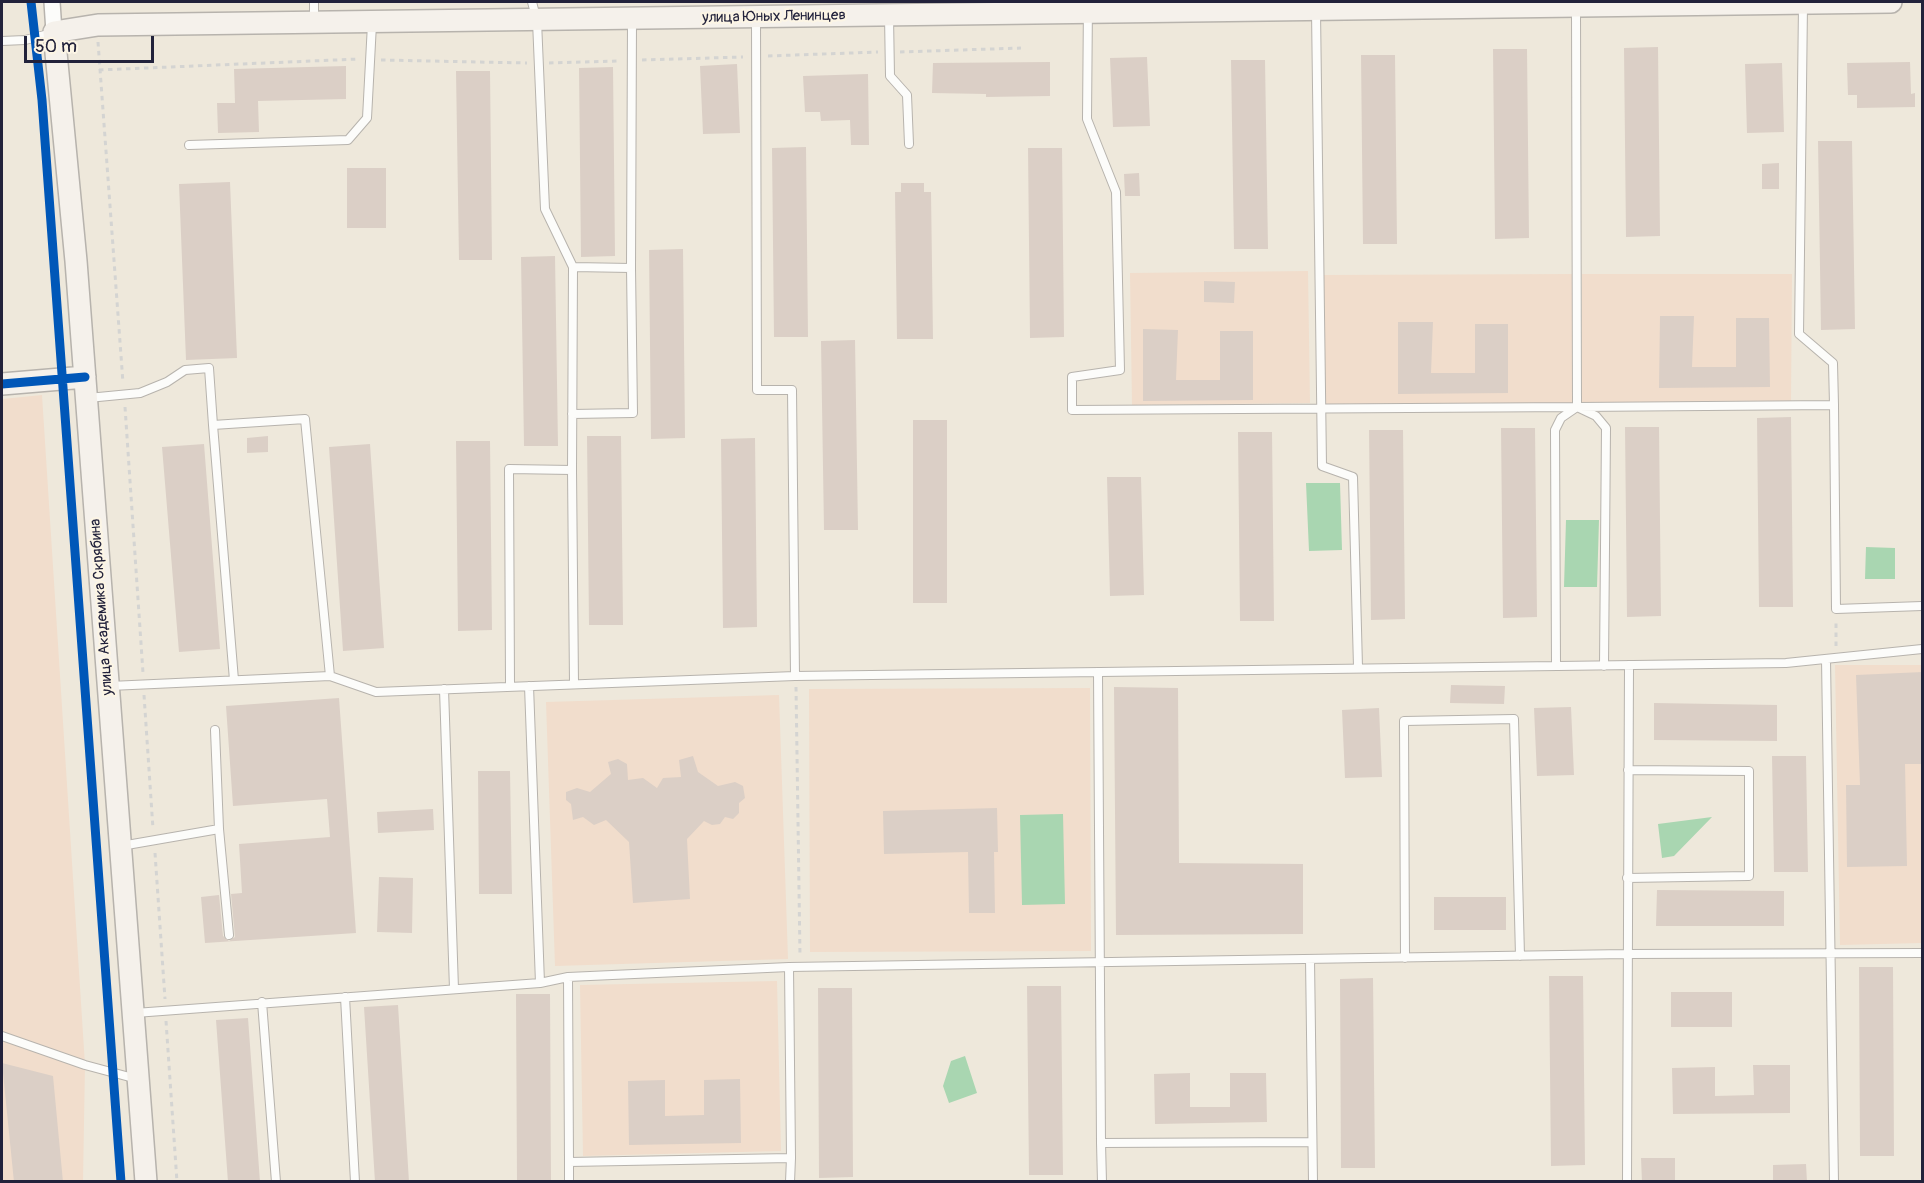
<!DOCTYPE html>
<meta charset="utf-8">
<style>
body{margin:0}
#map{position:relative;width:1924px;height:1183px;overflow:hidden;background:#eee8db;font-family:Pangolin,sans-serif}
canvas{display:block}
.frame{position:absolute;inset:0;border:3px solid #22223b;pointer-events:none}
.scale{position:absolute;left:24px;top:36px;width:130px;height:27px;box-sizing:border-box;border:3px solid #22223b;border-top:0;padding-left:8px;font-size:18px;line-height:21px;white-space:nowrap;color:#22223b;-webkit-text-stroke:4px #fcf5e5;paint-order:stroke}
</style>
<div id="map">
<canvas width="1924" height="1183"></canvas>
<div class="frame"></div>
<div class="scale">50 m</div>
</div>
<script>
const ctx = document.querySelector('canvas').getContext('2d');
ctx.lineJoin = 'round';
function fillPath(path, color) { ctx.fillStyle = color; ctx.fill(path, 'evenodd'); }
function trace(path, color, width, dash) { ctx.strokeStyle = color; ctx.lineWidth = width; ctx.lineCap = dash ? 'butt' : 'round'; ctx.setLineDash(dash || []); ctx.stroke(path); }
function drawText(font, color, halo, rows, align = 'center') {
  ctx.font = font + ' Pangolin,sans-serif'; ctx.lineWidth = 4.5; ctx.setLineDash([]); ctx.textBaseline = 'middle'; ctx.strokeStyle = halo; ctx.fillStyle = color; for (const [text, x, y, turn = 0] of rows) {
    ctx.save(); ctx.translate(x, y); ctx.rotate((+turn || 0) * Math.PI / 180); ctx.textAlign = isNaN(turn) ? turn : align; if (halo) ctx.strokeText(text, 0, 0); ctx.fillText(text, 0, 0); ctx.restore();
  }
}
const built = new Path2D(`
 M1308 271 1310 403 1132 405 1130 273Z
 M1573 274V403L1325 404 1324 275Z
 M1582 274H1792L1791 402H1582Z
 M42 395 85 1065 83 1181 2 1182V399Z
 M1835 665H1922V943L1840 945Z
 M1090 688 1091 951 810 952 809 689Z
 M779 695 788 959 555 966 546 702Z
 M777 981 781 1151 583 1156 580 985Z`);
const green = new Path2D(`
 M1306 483H1340L1342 550 1309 551Z
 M1566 520H1599L1597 587H1564Z
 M1866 547 1895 548V579H1865Z
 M1063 814 1065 904 1022 905 1020 815Z
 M1712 817 1674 856 1662 858 1658 824Z
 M965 1056 977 1093 949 1103 943 1086 951 1061Z`);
const building = new Path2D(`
 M1658 47 1660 236 1626 237 1624 48Z
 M1493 49H1527L1529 238 1495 239Z
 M1361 55H1395L1397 244H1363Z
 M1147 57 1150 126 1113 127 1110 58Z
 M1231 60H1265L1268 249H1234Z
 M1050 62V96L986 97V94L932 93 933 63Z
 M1910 62 1911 94 1915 93V107L1857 108V95H1848L1847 63Z
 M1782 63 1784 132 1747 133 1745 64Z
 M737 64 740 133 703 134 700 66Z
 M346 66V99L258 101 259 132 218 133 217 103H235L234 69Z
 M613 67 615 256 581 257 579 68Z
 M456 71H490L492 260H459Z
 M868 74 869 145H851L850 120 821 121 820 112H805L803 76Z
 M1818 141H1852L1855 329 1821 330Z
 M806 147 808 337H774L772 148Z
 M1028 148H1062L1064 337 1030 338Z
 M1779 163V189H1762V164Z
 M347 168H386V228H347Z
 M1139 173 1140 196H1125L1124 174Z
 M230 182 237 358 186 360 179 184Z
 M901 183H924V192H931L933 339H897L895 192H901Z
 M683 249 685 438 651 439 649 250Z
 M555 256 558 446H524L521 257Z
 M1204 281 1235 282 1234 303 1204 302Z
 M1660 316H1694L1692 367H1736V318H1769L1770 387 1659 388Z
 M1398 322H1433L1431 373H1475V324H1508V393L1398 394Z
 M1143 329 1178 330 1176 380H1220V331H1253V400L1143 401Z
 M855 340 858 530H824L821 341Z
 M1791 417 1793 607H1759L1757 418Z
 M913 420H947V603H913Z
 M1625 427H1659L1661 616 1627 617Z
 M1501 428H1535L1537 617 1503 618Z
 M1369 430H1403L1405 619 1371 620Z
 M1238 432H1272L1274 621H1240Z
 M268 436V452L247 453V438Z
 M587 436H621L623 625H589Z
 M755 438 757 627 723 628 721 439Z
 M456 441H490L492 630 458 631Z
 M204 444 220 649 179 652 162 447Z
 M370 444 384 648 343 651 329 447Z
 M1107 477H1141L1144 595 1110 596Z
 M1923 672V764H1905L1907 866 1847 867 1846 785H1860L1856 675Z
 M1451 685 1505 686 1504 704 1450 703Z
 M1114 687 1178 688 1179 863 1303 864V934L1116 935Z
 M339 698 356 933 205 943 201 897 219 895 223 936 229 941 235 937 231 894 242 893 239 844 330 837 327 799 233 806 226 706Z
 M1654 703 1777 705V741L1654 740Z
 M1571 707 1574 775 1537 776 1534 708Z
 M1379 708 1382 777 1345 778 1342 710Z
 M693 756 698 772 718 786 735 782 743 786 745 798 739 803V813L733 819 725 817 720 824 712 825 704 821 687 839 690 899 633 903 629 842 606 820 594 825 583 817 573 820 571 804 566 800V792L577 788 590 792 611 774 608 762 618 759 627 764 628 780 643 778 657 788 663 778 681 777 679 760Z
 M1772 756H1806L1808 872H1774Z
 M478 771H510L512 894H479Z
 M997 808 998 852H994L995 913H969L968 852 884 854 883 811Z
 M433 809 434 830 378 833 377 812Z
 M379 877 413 878 412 933 377 932Z
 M1657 890 1784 891V926H1656Z
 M1434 897H1506V930H1434Z
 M1859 967H1893L1894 1156H1860Z
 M1549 976H1583L1585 1165 1551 1166Z
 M1373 978 1375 1168H1341L1340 979Z
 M1027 986H1061L1063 1175H1029Z
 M818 988H852L853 1177 819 1178Z
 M1671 992H1732V1027H1671Z
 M516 994H550L551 1182H517Z
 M398 1005 409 1182H375L364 1007Z
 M248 1018 260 1182H228L216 1020Z
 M2 1063 53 1076 63 1182H14Z
 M1753 1065H1790V1113L1673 1114 1672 1068 1715 1067V1096L1754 1095Z
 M1190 1073V1107H1230V1073H1266L1267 1122 1155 1124 1154 1074Z
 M740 1079 741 1143 629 1145 628 1081 665 1080V1116L704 1115V1080Z
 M1641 1158H1675V1182H1642Z
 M1806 1164 1807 1182H1773V1165Z`);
const path = new Path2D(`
 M98 42 123 383
 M900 52 1021 48
 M768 56 878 52
 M381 60 527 63
 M642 60 743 57
 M549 63 620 61
 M99 70 359 59
 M125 407 143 673
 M1836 646V620
 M796 687 800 956
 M144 695 153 829
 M155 853 165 999
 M166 1021 177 1182`);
const lane = new Path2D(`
 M314 2V21
 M532 2 537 21 545 209 573 267 631 268 632 21
 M1088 2 1087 119 1116 192 1120 370 1072 377V410L1577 407
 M1803 5 1799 334 1833 363 1834 405
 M1576 9 1577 407 1834 405 1836 609 1922 606
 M1316 11 1322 466 1353 477 1358 667
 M889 16 890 76 907 95 909 144
 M756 19 757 390H792L795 676
 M2 41 25 40 53 33
 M189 145 348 140 367 118 372 24
 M88 398 140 393 167 382 185 370 209 368 213 425
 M572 414 633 413 631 268
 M572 470 574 684
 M1826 659 1834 1182
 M1556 666 1555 430 1561 418 1577 407 1596 416 1606 428 1604 666
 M1098 672 1101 1143
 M234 680 213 425 305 419 330 676
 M110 686 330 676 376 692 795 676 1786 663 1922 649
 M510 686 509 469 572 470 573 267
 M529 686 540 983
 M444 689 454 989
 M215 730 219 829
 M121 846 219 829 229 935
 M1627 878 1749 876V771L1628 770
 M1405 958 1404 721 1514 719 1520 956
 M1310 959 1313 1182
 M568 977 789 967
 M345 997 355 1182
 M262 1002 276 1182
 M135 1013 540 983 568 977 569 1162
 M2 1036 85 1065 137 1079
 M791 1158 789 967 1626 954 1922 953
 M569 1182V1162L791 1158 790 1182
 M1102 1182 1101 1143 1312 1142
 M1627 1182 1629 665`);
const street = new Path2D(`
 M52 2 54 32`);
const secondary = new Path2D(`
 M2 384 85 377
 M146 1182 76 261 54 32 98 25 1891 2`);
const cycleway = new Path2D(`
 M31 2 42 100 121 1182
 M2 384 85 377`);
const streetNames = [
 ["улица Юных Ленинцев",774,17,-1],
 ["улица Академика Скрябина",102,607,-94]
];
fillPath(built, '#f1ddcc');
fillPath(green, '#a9d6b1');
fillPath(building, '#dbcfc6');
trace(lane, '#b7b3ad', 10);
trace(street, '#b7b3ad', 18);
trace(secondary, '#b7b3ad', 24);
trace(path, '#d4d4d2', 3, [4.5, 4.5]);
trace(lane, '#fcfcfa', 8);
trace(street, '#fcfcfa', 15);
trace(secondary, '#f5f1eb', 21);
trace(cycleway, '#0057b8', 9);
drawText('15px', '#22223b', '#fcf5e5', streetNames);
</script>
